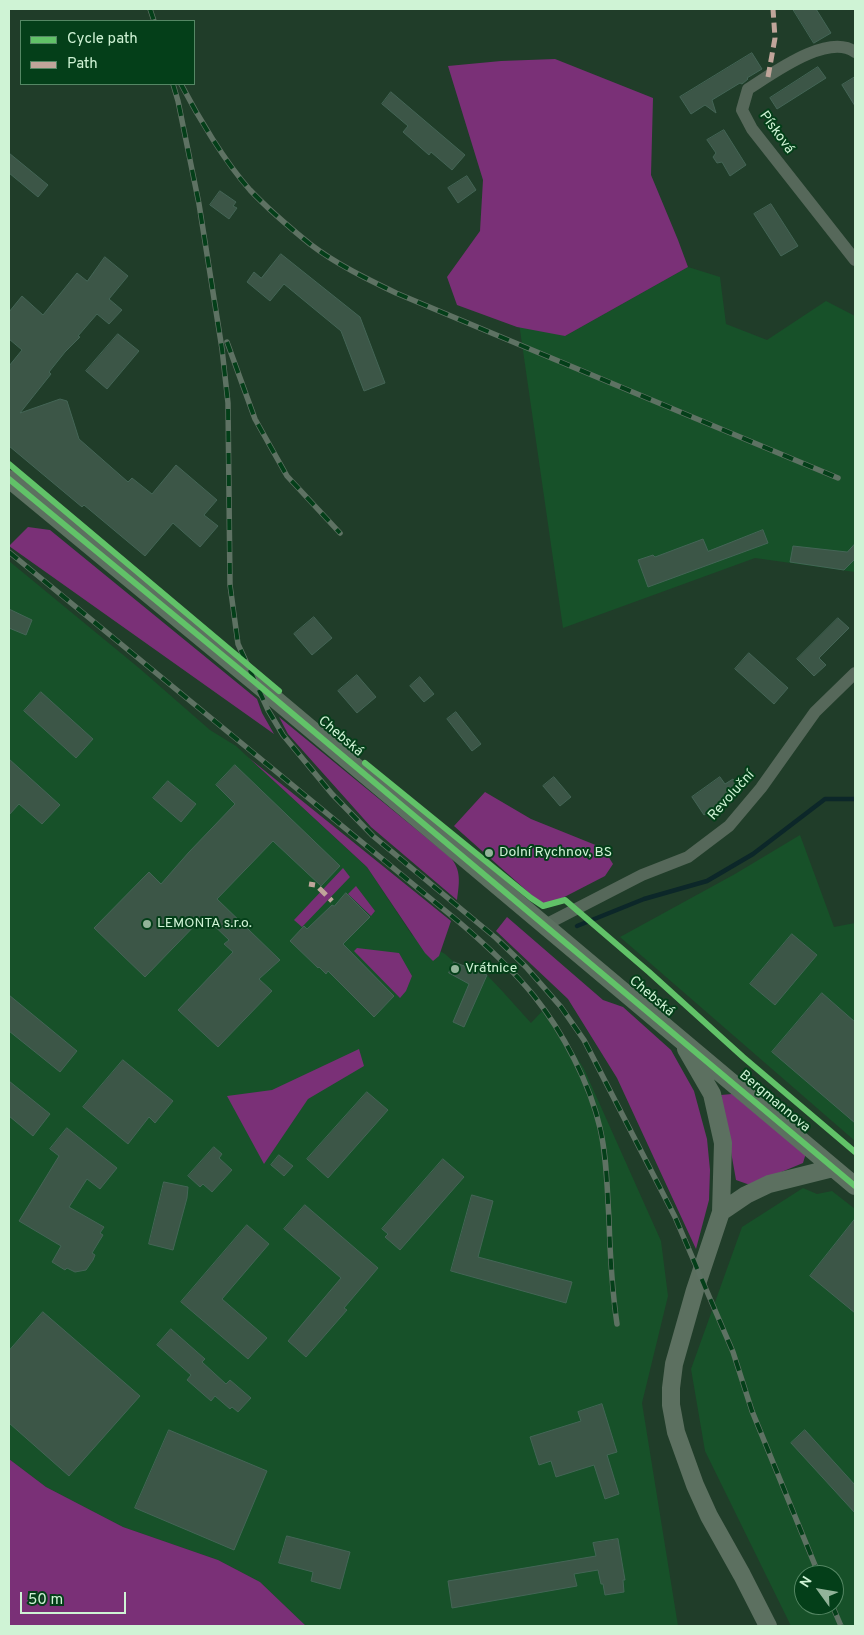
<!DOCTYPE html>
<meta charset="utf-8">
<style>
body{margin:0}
#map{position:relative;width:864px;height:1635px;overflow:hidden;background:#203d29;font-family:Overpass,sans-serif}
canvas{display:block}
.frame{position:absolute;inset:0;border:10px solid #cff3d5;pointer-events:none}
.legend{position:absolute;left:20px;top:20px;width:175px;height:65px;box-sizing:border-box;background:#043f19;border:1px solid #558764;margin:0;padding:6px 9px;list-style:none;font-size:15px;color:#cff3d5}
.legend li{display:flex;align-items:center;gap:10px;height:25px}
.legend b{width:25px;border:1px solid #558764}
.north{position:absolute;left:794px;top:1565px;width:50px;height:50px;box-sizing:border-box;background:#043f19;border:1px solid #558764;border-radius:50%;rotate:302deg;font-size:14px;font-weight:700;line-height:20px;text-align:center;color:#cff3d5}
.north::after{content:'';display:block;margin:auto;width:18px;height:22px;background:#92b399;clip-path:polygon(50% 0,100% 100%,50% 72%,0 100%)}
.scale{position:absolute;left:20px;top:1592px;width:106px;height:22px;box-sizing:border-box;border:2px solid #cff3d5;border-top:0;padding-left:6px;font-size:15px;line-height:18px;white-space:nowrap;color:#cff3d5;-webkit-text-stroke:4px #043f19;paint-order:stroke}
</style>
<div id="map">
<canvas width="864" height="1635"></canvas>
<div class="frame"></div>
<ul class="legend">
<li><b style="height:6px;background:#61c268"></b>Cycle path</li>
<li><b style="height:6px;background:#c0a59a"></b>Path</li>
</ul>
<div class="north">N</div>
<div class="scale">50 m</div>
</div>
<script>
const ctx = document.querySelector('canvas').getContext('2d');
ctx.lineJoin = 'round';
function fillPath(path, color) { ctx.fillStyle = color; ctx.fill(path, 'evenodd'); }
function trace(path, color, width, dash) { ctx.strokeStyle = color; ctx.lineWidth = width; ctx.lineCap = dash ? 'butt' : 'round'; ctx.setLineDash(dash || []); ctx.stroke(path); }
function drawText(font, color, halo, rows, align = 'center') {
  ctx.font = font + ' Overpass,sans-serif'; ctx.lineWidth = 4; ctx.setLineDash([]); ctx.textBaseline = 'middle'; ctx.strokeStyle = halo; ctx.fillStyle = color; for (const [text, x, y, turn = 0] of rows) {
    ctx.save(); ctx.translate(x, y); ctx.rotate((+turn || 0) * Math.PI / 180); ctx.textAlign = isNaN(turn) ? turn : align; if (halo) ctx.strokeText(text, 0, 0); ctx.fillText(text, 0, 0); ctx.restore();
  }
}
const built = new Path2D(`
 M688 267 720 277 726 324 767 340 826 301 855 316V572L755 558 563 628 518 316 565 336Z
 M9 561 139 668 210 730 236 746 367 867 412 935 445 954 454 962 487 975 504 993 531 1023 546 1007 584 1069 661 1241 668 1296 642 1403 678 1626H306L260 1582 218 1560 123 1527 46 1487 9 1459Z
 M800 835 834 927 855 923V1141L620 937 735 874Z
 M803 1188 817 1194 832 1191 855 1209V1626H791L705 1451 691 1369 742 1227ZM804 1575H834V1605H804Z`);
const green = new Path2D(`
 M555 59 653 98 651 175 678 240 688 267 565 336 517 327 457 305 447 277 480 231 483 180 448 66 501 61Z
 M28 527 50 530 257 699 262 713 274 734 9 546Z
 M279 717 450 857C462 870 459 884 457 900L371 827 288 734Z
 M249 758 451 921 439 956 433 961 425 953 367 867Z
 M485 792 531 819 603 848 613 864 605 876 545 907 454 826Z
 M343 868 350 877 302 927 294 920Z
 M356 886 375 911 371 916 348 894Z
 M507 917 603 1000 623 1007 671 1050 694 1091 707 1139 710 1170 709 1200 696 1249 617 1078 568 999 496 931Z
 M357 948 399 953 412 976 406 991 400 998 354 951Z
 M359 1049 364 1066 308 1099 264 1164 227 1096 272 1090Z
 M732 1094 806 1153 803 1163 750 1185 736 1180 721 1095Z
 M9 1459 46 1487 123 1527 218 1560 260 1582 306 1626H9Z`);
const stream = new Path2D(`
 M577 926 644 899 707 881 753 854 825 799H855`);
const building = new Path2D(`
 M793 9H816L831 33 814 43Z
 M752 53 762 69 747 78 748 79 742 84 740 83 712 100 716 113 705 105 691 114 680 97Z
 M818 67 826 78 777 109 770 98Z
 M855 77V106L842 85Z
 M391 92 465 155 452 170 431 152 429 155 403 132 408 126 382 104Z
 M724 130 746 165 730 176 722 162 717 163 713 157 716 153 707 140Z
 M9 153 48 185 38 197 9 173Z
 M467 176 476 190 458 203 448 188Z
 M220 191 236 202 233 206 237 208 229 219 210 205Z
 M771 204 798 246 781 256 754 214Z
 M281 254 360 317 385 383 364 391 341 331 284 284 270 301 247 282 254 272 261 278Z
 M105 257 128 276 109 299 122 310 109 324 97 314 78 336 80 337 65 352 49 372 51 374 20 413 60 399 67 401 79 439 128 482 132 478 152 494 176 465 217 500 204 515 218 526 200 547 173 523 145 556 84 505 82 507 9 446V366L22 350 9 339V312L22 296 43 315 77 273 87 281Z
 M118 334 139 351 107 389 86 371Z
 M763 530 768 543 648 587 638 560 653 555 655 557 703 539 708 551Z
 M855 544V559L844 570 790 562 793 546 847 552Z
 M9 609 32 620 26 635 9 628Z
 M314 617 332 638 312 655 294 634Z
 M838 618 849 628 819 658 826 665 814 676 797 659Z
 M749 653 788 688 774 704 735 669Z
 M357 675 376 697 357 713 338 691Z
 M420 677 434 694 424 702 410 686Z
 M41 692 93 739 76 758 24 711Z
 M456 712 481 744 472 751 447 719Z
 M9 759 60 805 42 824 19 804 9 815Z
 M235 765 340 866 321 886 273 841 217 899 280 960 259 979 272 991 218 1047 178 1010 233 952 224 944 229 940 204 916 145 977 94 928 149 872 161 884 189 852 235 804 216 785Z
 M554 777 571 797 560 806 543 786Z
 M720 777 725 784 733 779 740 790 704 815 692 797Z
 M168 781 196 804 181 822 153 798Z
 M346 893 370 917 343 944 394 996 374 1017 328 971 326 974 319 967 318 968 290 941 304 926 307 929 332 905 334 906Z
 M792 934 817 955 775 1005 750 984Z
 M454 962 487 975 464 1027 453 1022 469 984 449 973Z
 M822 993 855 1022V1123L772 1052Z
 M9 995 77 1051 60 1072 9 1031Z
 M123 1060 173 1101 155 1123 149 1117 128 1144 83 1107Z
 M9 1081 50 1114 33 1136 9 1116Z
 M367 1092 388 1110 328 1178 307 1159Z
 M67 1128 117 1168 100 1189 87 1179 69 1207 104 1227 100 1233 103 1235 92 1253 95 1255 93 1260 86 1270 75 1272 67 1268 65 1270 52 1262 61 1246 19 1221 59 1156 50 1149Z
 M214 1147 222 1154 219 1158 232 1170 212 1192 203 1184 200 1187 188 1176Z
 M279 1155 293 1166 284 1176 271 1165Z
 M443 1159 464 1177 400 1250 385 1237 388 1234 382 1229Z
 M164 1182 188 1187 187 1198 173 1250 149 1244Z
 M472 1195 493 1201 478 1257 572 1282 566 1303 451 1271Z
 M305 1205 378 1268 344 1308 347 1310 306 1357 288 1341 341 1278 284 1229Z
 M855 1219V1313L810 1276Z
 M247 1225 269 1244 222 1299 267 1338 248 1359 181 1302Z
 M43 1312 140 1396 69 1476 9 1423V1351Z
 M171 1329 205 1359 202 1362 226 1384 230 1380 251 1398 238 1412 232 1407 230 1409 215 1396 211 1401 187 1380 191 1375 157 1345Z
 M602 1404 617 1452 607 1455 619 1494 605 1499 594 1465 556 1477 551 1461 539 1465 530 1437 581 1421 578 1412Z
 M169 1430 267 1471 234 1550 135 1508Z
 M805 1430 855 1485V1513L791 1443Z
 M287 1536 350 1552 340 1589 311 1581 313 1572 279 1563Z
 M618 1539 625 1580H623L624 1592 605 1595 603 1584H601L598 1570 574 1574 577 1586 452 1608 448 1581 596 1556 593 1543Z`);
const street = new Path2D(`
 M855 52C828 32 772 74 748 89L742 110 752 129 855 260
 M545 925 642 875 688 857 729 826 761 788 815 712 855 673`);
const secondary = new Path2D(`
 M9 479 256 683 855 1186
 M686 1049 712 1094 723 1143 721 1212 695 1290 674 1364 671 1388V1405L676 1432 695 1485 709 1516 742 1575 768 1626
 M721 1212 746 1195 769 1184 833 1168`);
const rail = new Path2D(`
 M150 9 154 21
 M173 84 178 101 199 204 222 349 228 403 230 585 238 644 268 710 283 735 332 794 373 836 496 938 526 967 561 1007 584 1040 675 1217 733 1352 752 1411 819 1575
 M181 84C198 117 225 162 250 190 268 209 289 227 310 244 336 264 367 279 396 293L838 478
 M227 342 255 419 287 476 340 533
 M9 552 459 922C486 945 512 969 534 996 563 1032 590 1084 600 1128 607 1158 607 1189 609 1219 610 1254 612 1289 617 1324
 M832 1605 841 1626`);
const quiet = new Path2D(`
 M768 77 775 38 773 9
 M309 884 315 885
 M319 888 332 901`);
const cycleway = new Path2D(`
 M9 464 279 691
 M9 479 256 683 855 1186
 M365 763 531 898 543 906 565 900 649 972 743 1057 855 1152`);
const markers = [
 [489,853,5,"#92b399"],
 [147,924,5,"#92b399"],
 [455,969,5,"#92b399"]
];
const streetNames = [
 ["Písková",776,133,54],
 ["Chebská",340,737,40],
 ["Revoluční",732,796,-48],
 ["Chebská",651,997,40],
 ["Bergmannova",774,1102,40]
];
const poiNames = [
 ["Dolní Rychnov, BS",499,853],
 ["LEMONTA s.r.o.",157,924],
 ["Vrátnice",465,969]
];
fillPath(built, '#175129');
fillPath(green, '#7a3077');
trace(stream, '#0c2729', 4.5);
fillPath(building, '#3c5647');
trace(building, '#446556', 1);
trace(street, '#56685a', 12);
trace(secondary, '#5c7060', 18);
trace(rail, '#5e7263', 5.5);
trace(rail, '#043f19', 4, [11]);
trace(quiet, '#c0a59a', 5, [10, 5]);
trace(cycleway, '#61c268', 6);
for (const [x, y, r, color] of markers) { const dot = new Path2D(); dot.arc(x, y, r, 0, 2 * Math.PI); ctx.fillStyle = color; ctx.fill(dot); trace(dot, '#043f19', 2); }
drawText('14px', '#cff3d5', '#043f19', streetNames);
drawText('14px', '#cff3d5', '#043f19', poiNames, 'left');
</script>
